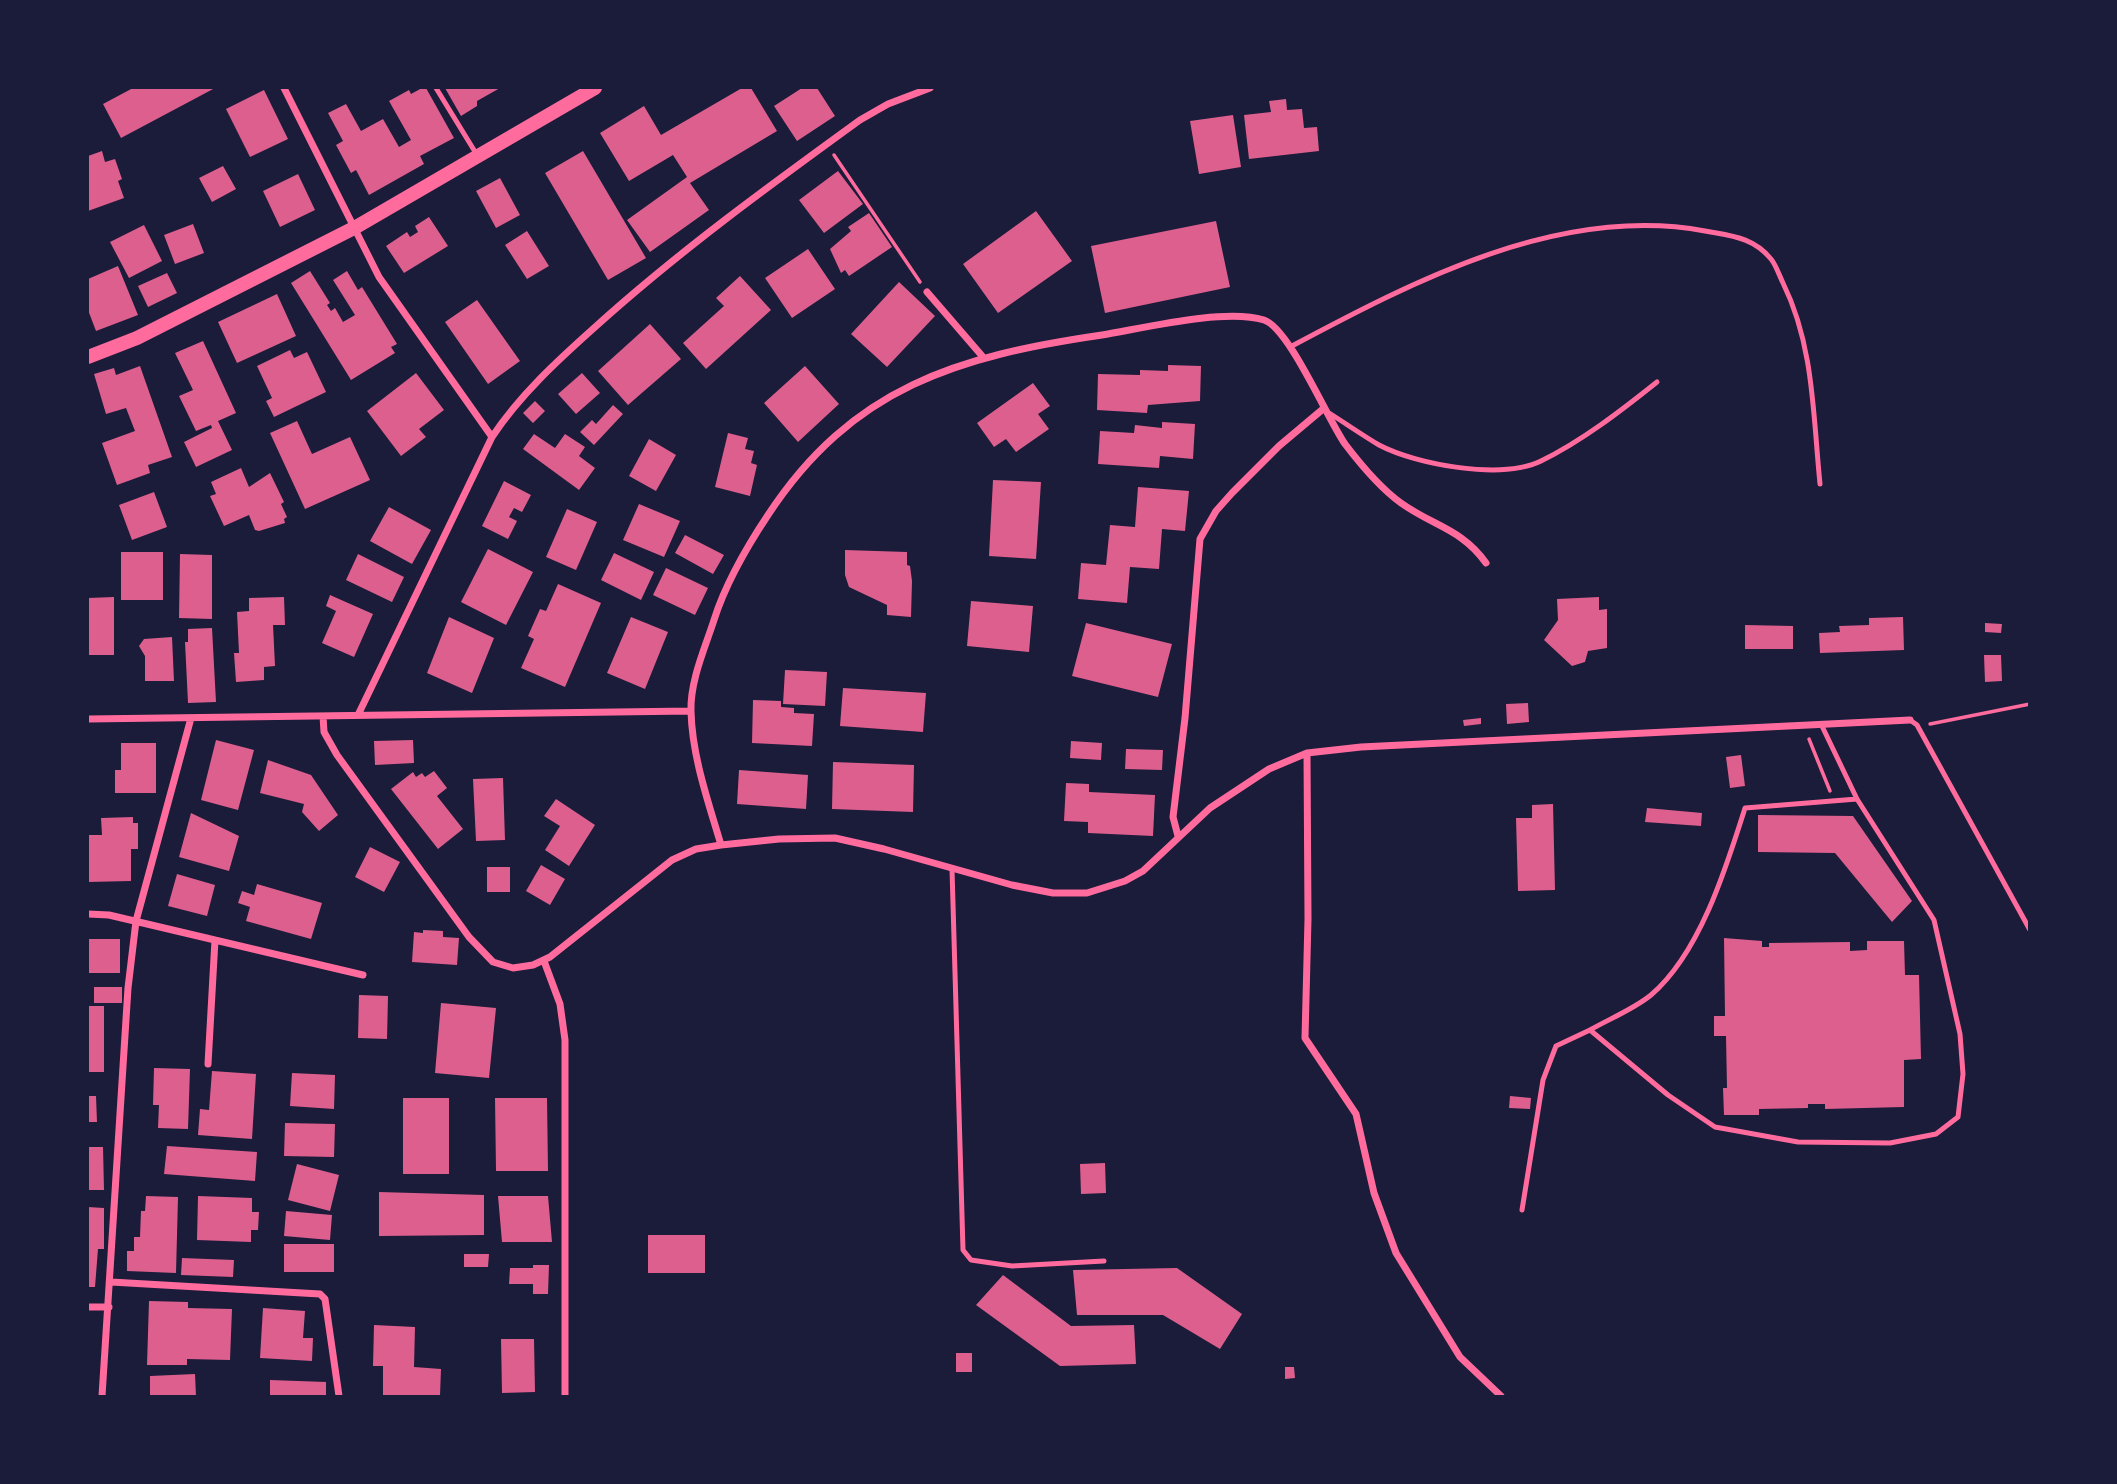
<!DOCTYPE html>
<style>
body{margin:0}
#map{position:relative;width:2117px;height:1484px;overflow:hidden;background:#1b1b3a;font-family:Ubuntu,sans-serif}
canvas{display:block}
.frame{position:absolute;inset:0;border:89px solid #1b1b3a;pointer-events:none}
</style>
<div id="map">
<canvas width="2117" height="1484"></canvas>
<div class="frame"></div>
</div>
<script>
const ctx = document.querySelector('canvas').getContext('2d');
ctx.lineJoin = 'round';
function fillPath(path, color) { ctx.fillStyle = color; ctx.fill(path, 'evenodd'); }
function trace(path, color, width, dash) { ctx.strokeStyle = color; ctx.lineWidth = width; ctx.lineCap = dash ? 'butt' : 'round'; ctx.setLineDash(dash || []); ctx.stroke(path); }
const building = new Path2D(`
 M133 88H215L121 138 103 104Z
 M422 88H426L454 138 420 156 424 164 369 195 356 170 351 173 336 145 343 141 328 113 346 104 361 131 383 119 399 147 411 140 389 101 409 90 411 94Z
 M445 88H500L477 101V106L461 116Z
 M742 88H751L777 131 690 183 709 210 650 252 627 220 687 177 673 155 629 181 600 133 644 106 661 135Z
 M802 88H817L835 116 797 141 774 106Z
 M264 90 288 139 250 157 226 109Z
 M1286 99 1287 110 1302 109 1304 128 1317 127 1319 151 1249 159 1244 115 1271 112 1269 101Z
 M1233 115 1241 167 1199 174 1190 121Z
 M102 151 105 162 115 159 122 179 118 181 124 198 88 211V156Z
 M583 151 646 258 608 280 545 173Z
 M223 166 236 189 212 202 199 178Z
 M838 171 863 204 824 233 799 200Z
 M298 174 315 210 280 227 263 191Z
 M500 178 520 215 496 228 476 191Z
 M1036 211 1072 261 998 313 963 264Z
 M869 213 892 247 849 276 845 270 841 273 830 249 851 231 848 227Z
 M429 217 448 246 404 273 386 246 407 232 410 237 418 232 415 226Z
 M1216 221 1230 287 1105 313 1091 246Z
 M193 224 204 253 175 264 164 235Z
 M144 225 162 261 129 278 110 242Z
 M527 231 549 266 527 279 505 245Z
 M808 249 835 289 792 318 765 278Z
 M118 266 138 315 96 331 88 310V279Z
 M310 271 330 303 327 305 331 311 335 308 343 322 355 315 333 280 347 271 358 290 362 287 397 344 391 347 395 353 351 380 291 283Z
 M167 273 177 293 148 307 138 286Z
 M740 276 771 310 706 369 683 343 724 306 716 298Z
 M899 282 935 316 887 367 851 334Z
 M277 294 296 336 237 363 218 322Z
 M477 300 520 361 488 384 445 322Z
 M650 324 681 359 628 405 598 371Z
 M203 341 236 413 218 421 232 450 196 467 184 442 212 428 211 425 196 431 179 396 193 390 175 353Z
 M290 350 294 358 307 352 326 392 274 417 266 401 272 398 257 366Z
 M1168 365 1201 366 1200 401 1148 405 1147 413 1097 410 1098 374 1140 375V370L1168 371Z
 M140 366 172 457 148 465 150 473 117 485 102 443 135 431 126 408 106 414 94 374 114 368 116 375Z
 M805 366 839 404 798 442 764 403Z
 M416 373 444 410 419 429 426 437 401 456 367 411Z
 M582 373 600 393 576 414 558 394Z
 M1033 383 1050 406 1038 414 1049 429 1016 452 1006 439 994 447 977 423Z
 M535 401 545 411 533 423 523 413Z
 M613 405 623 414 594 445 580 432 592 420 596 424Z
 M297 421 312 454 350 437 370 480 305 509 270 433Z
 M1162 422 1195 424 1193 459 1160 456 1159 468 1098 464 1100 431 1134 433 1135 425 1162 428Z
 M728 433 748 438 745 449 754 451 751 463 757 465 750 496 715 487Z
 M534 434 555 448 565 434 585 447 579 456 595 468 579 490 523 449Z
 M649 439 676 455 656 491 629 476Z
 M241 468 249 487 270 473 284 502 281 504 287 517 284 519 285 523 259 531 255 530 249 515 224 526 210 496 216 494 211 482Z
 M993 480 1041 482 1036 559 989 556Z
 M504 481 531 495 522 512 514 508 509 517 517 521 508 539 482 526Z
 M1138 487 1189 491 1185 531 1162 529 1159 569 1130 567 1127 603 1078 599 1081 563 1106 565 1110 525 1135 527Z
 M154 492 167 527 132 540 119 505Z
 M639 504 680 521 664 557 623 540Z
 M389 507 431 530 412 564 370 541Z
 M567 509 597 522 576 570 546 557Z
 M685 535 724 555 713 574 675 553Z
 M488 549 533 572 506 625 461 602Z
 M845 550 907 552V565L910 566 912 581 911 617 887 615V605L849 587 845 575Z
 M121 552H163V600H121Z
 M614 553 654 572 641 600 601 580Z
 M180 554 212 555V619L179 618Z
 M358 554 404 577 392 602 346 580Z
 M666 568 708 588 695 615 653 595Z
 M558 584 601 603 565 687 521 668 534 639 528 636 540 609 546 611Z
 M330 595 373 614 354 657 322 643 336 611 326 606Z
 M114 597V655H88V598Z
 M284 597 285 625H273L275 666 264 667V680L236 682 234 653H239L237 612 249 611V598Z
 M1599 597V610L1607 609V648L1588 651 1585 662 1572 666 1544 640 1558 620 1557 599Z
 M971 601 1033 606 1029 652 967 646Z
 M449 617 494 638 472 693 427 673Z
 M631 617 668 632 645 689 607 673Z
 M1903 617 1904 650 1820 653 1819 633 1840 632 1839 626 1869 625V618Z
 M1086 623 1172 644 1158 697 1072 676Z
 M1985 623 2002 624 2001 633 1985 632Z
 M1745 625 1793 626V649H1745Z
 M212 628 216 702 188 703 185 642H188V629Z
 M172 637 174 681H145V656L139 646 144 639Z
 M1984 655H2001L2002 681 1985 682Z
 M785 670 827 672 825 706 783 704Z
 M843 688 926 693 923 732 840 726Z
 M753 700 781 701V707L794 708V713L814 714 812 746 752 743Z
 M1528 703 1529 722 1507 724 1506 704Z
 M1481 718V724L1464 726 1463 720Z
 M216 740 254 750 238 810 201 800Z
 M413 740 414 763 375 765 374 741Z
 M1071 741 1102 743 1101 760 1070 758Z
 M121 743H156V793H115V770H121Z
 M1126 749 1163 750 1162 770 1125 769Z
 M1741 755 1745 786 1730 788 1726 757Z
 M268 760 311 775 338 815 319 831 302 812 304 804 260 793Z
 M833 762 914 765 913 812 832 809Z
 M739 770 808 775 806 809 737 804Z
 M434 771 447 788 437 796 463 829 438 849 391 789 413 772 416 777 422 773 425 777Z
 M503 778 505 840 476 841 473 779Z
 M1066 783 1089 784V792L1155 795 1153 836 1088 833V822L1064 821Z
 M556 799 595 825 569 866 545 850 560 826 544 816Z
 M1553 804 1555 890 1518 891 1516 818H1532V805Z
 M1647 808 1702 813 1701 826 1645 822Z
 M191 813 239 836 229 871 179 857Z
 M1758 815 1853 816 1912 901 1892 922 1835 853 1758 852Z
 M133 817V823H138V849H131V881L88 882V835H102L101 818Z
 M370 847 400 862 384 892 355 877Z
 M541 865 565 879 550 905 526 891Z
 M487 867H510V892H487Z
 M177 874 215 885 207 916 168 906Z
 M257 884 322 903 311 939 246 921 250 907 238 903 242 891 254 895Z
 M423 930 443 931V937L459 938 457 965 412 962 414 932 423 933Z
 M1724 938 1762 941V947H1769V943L1850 942V951L1867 950V941H1904L1905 975H1919L1921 1059 1904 1060V1107L1825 1109V1104H1808V1108L1759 1109V1115H1724L1723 1088H1727L1726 1036H1714V1016H1725Z
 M88 939H120V973H88Z
 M94 987H122V1003H94Z
 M359 995 388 996 387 1039 358 1038Z
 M441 1003 496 1008 489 1078 435 1073Z
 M88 1006H104V1072H88Z
 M154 1068 190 1069 188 1129 158 1128 159 1105H153Z
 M212 1071 256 1074 252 1139 198 1135 200 1109 209 1110Z
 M292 1073 335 1075 334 1109 290 1106Z
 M88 1096H96L97 1122H88Z
 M1510 1096 1531 1098 1530 1109 1509 1108Z
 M403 1098H449V1174H403Z
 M495 1098H547L548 1171H496Z
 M285 1123 335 1124 334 1157 284 1156Z
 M167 1146 257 1152 255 1181 164 1174Z
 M88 1147H103L104 1190H88Z
 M1105 1163 1106 1193 1081 1194 1080 1164Z
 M297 1164 339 1175 330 1211 288 1200Z
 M379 1192 484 1195V1235L379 1236Z
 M146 1196 178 1197 176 1273 127 1271V1251H134V1237H140L141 1211H145Z
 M198 1196 252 1198V1212H259L258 1230H251V1242L197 1240Z
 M498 1196H548L552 1242H502Z
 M88 1207 104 1208V1249H98L95 1287H88Z
 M286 1211 332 1215 330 1240 284 1236Z
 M648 1235H705V1273H648Z
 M284 1244H334V1272H284Z
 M464 1254H489L488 1267H464Z
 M182 1258 234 1260 233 1277 181 1275Z
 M533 1265H549L548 1294H533V1284H509L510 1268H533Z
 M1177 1268 1242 1314 1220 1349 1163 1315H1077L1073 1270Z
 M1003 1275 1071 1326 1134 1325 1136 1364 1060 1366 976 1305Z
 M149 1301 188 1302V1308L232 1309 230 1360 187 1359V1365H147Z
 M263 1308 305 1311 303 1338H313L312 1361 260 1358Z
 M374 1325 415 1327 414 1367 441 1369 440 1396H383V1366H373Z
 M501 1339H534L535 1392 502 1393Z
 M956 1353H972V1372H956Z
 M1285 1367H1294L1295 1378 1285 1379Z
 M195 1374 196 1396H150V1376Z
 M270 1380 326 1382V1396H270Z`);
const path = new Path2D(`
 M834 155 920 282
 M1930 724 2030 704
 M1809 739 1830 791`);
const service = new Path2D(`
 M436 88 477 155
 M1290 347C1414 281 1560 204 1705 231 1731 236 1753 237 1771 259 1776 265 1779 275 1783 283 1814 346 1813 415 1820 484
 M1329 413C1345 423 1362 435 1379 445 1417 465 1502 480 1541 461 1582 441 1622 410 1657 382
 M1910 720 1917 725 2030 930
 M1821 724 1857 799 1934 920 1960 1034 1963 1074 1958 1117 1936 1134 1890 1143 1798 1142 1715 1127 1668 1095 1590 1030C1609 1019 1634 1009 1651 995 1700 953 1726 868 1745 808L1857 799
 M952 869 963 1250 971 1260 1012 1266 1104 1261
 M1522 1210 1543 1080 1556 1046 1590 1030`);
const minor = new Path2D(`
 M284 88 379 277 492 437
 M927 292 983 357
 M358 715 492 437C520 395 557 361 594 328 678 252 769 186 860 120L888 104 930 88
 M323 716 324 732 337 755 469 937 493 962 513 968 533 965 550 957 672 860 696 849 721 845 779 839 835 838 884 849 1012 885 1053 893H1087L1125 881 1143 871 1210 808 1269 769 1307 753 1361 747 1910 720
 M88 719 691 711
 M1307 753 1308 919 1305 1038 1356 1114 1374 1193 1396 1253 1460 1357 1501 1396
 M1178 836 1173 817 1185 718 1200 539 1216 511 1232 493 1279 446 1323 409
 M721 845C708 801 692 756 691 711 690 681 705 648 714 620 726 582 746 548 768 515 852 387 958 356 1102 335 1144 328 1225 308 1264 320 1289 328 1327 418 1345 444 1361 465 1380 488 1401 503 1433 526 1462 529 1486 563
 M88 914 109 915 363 975
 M544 961 560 1004 565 1040V1396
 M208 1064 215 940
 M111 1282 320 1294 325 1299 339 1396
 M88 1307H109
 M102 1396 128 988 136 921 191 718`);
const secondary = new Path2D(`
 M88 357 137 338 356 227 595 88`);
fillPath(building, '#dd5f8e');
trace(path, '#ff6b9d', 3.5);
trace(service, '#ff6b9d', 5);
trace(minor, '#ff6b9d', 7);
trace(secondary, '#ff6b9d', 14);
</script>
